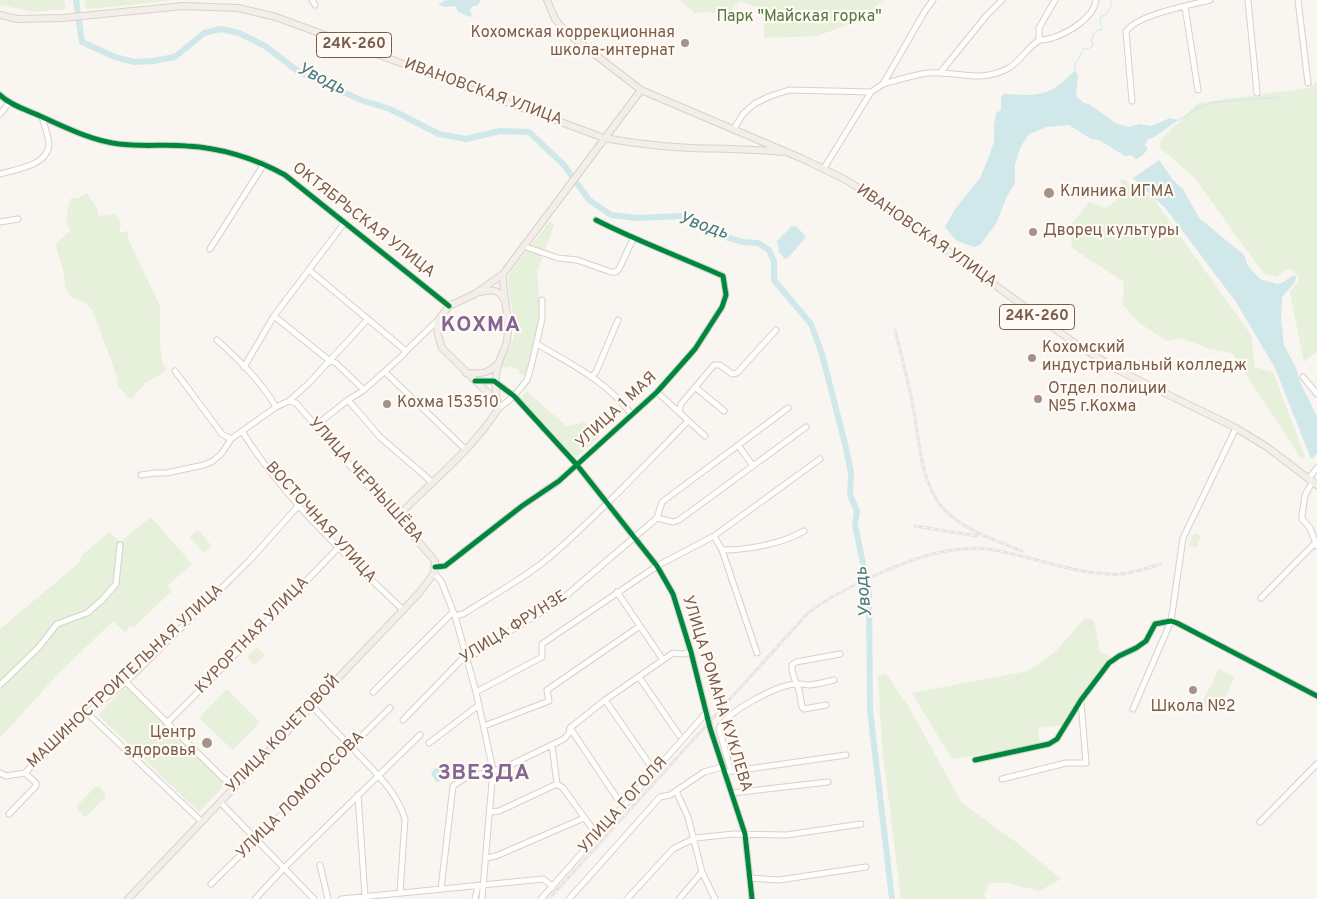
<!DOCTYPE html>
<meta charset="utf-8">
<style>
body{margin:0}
canvas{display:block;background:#f9f5f0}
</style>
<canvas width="1317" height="899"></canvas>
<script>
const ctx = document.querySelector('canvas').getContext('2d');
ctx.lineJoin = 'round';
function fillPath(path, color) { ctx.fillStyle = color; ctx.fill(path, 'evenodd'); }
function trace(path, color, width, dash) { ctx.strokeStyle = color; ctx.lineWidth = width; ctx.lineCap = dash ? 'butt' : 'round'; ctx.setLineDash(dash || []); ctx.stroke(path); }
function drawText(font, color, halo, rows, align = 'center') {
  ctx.font = font + ' Overpass,sans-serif'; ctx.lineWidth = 4.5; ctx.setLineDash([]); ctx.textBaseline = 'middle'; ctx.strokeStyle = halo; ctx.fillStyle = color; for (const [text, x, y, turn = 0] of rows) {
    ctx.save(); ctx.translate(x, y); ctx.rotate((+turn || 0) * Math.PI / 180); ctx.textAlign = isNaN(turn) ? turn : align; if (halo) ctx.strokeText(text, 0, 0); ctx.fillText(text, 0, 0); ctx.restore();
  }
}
const green = new Path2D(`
 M0 0H64L66 9 34 12 0 5Z
 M84 0H170V1L86 9Z
 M679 0H885L847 25 817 36 764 38 765 10 741 1 734 5 728 16 709 12 695 13Z
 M1317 81V351L1304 362 1290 292 1299 280 1297 275 1289 268 1277 277 1263 273 1194 177 1159 147 1162 139 1198 103 1309 88Z
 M1121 179 1127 181 1136 189 1153 198 1251 335 1255 367 1273 372 1305 456 1302 460 1232 353 1210 349 1181 338 1167 341 1138 322 1123 305 1124 282 1072 248 1070 226 1089 202 1106 208 1121 196Z
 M87 193 98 210V216L115 214 121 223 119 233 127 231 129 241 160 306V343L162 363 167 368 164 372 145 383 132 399 129 398 118 386 116 374 92 309 82 301 72 298 66 290 63 269 55 244 70 231C65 220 67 210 71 198H79Z
 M550 221 554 225 537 272 541 321 531 365 525 376 519 374V370L509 366 505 368 500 365C505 356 512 346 514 336 518 316 505 295 509 274Z
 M527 391 566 426 581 423 583 420 599 437 576 458 519 399Z
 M151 517 192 564 167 586 172 591 133 628 131 626 125 632 113 621 57 675 0 738V629L79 563 82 555 109 532 120 542Z
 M198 530 212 546 204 553 190 537Z
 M1194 533 1201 536 1196 548 1189 545Z
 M1085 618 1094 620 1100 652 1111 657 1062 725 1038 728 1040 744 952 759 912 693 1028 671 1056 651Z
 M257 647 265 655 254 665 247 657Z
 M1219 669 1235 677 1217 713 1201 705Z
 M886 674 909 707 961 802 1020 845 1061 879 1039 891 1008 883H990L984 894 986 899H901L882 746 878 675Z
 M126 686 226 784 199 812 98 715Z
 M227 689 260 722 233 750 199 718Z
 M95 787H99L105 793V797L87 816H83L76 807Z`);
const water = new Path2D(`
 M445 0H481L477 6H473L470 9 472 16 470 17 458 12 456 6 446 7 438 5Z
 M1075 70 1078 75 1076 96 1084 103 1089 104 1117 124 1130 127 1139 124 1151 126 1170 118 1179 120C1167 126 1160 136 1147 140L1145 145 1148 149 1143 155 1136 159 1131 155 1125 156 1099 140 1091 139 1069 125 1047 127 1029 134 1020 148 1015 165V184L1007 196 996 224 980 245 974 247 957 241 945 227 955 209 980 178 990 154 994 141V126L996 113 1001 110V98L1004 94C1040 96 1049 97 1075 70Z
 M1159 160 1173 180 1183 189 1199 218 1244 255 1248 266 1260 279 1277 284 1282 283 1292 276H1296L1295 282 1282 297 1281 319 1284 345 1296 368 1300 382 1317 416V454L1311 459 1275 368 1236 302 1166 209 1133 178Z
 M792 226 797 227 806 237 788 258 785 259 779 252 777 241Z
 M444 764 452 768 455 775 447 780 436 782 431 774 434 769Z`);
const stream = new Path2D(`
 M1075 70V65L1084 48 1088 49 1093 46 1091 39 1093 38V35L1096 31 1102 29 1100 21 1101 16H1105L1112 5 1110 0
 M1179 120 1196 109 1215 102 1282 97`);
const river = new Path2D(`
 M76 0 82 42 115 57 134 62 153 61 175 57 204 33 221 29 239 33 265 46 299 72 361 100 390 109 439 134 466 139 500 131 529 132 564 165 589 200 611 215 637 218 681 216 719 235 743 242 758 243 769 250 774 262V280L811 324 822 354 846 448 851 473 850 495 857 511 855 525 869 593 870 710 892 899`);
const minor = new Path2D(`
 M312 0 315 5
 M1248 0 1257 93
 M1298 0 1308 83
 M1185 7 1198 90
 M1039 40V28L1055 0
 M940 73 986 16 1002 0
 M883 84C898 80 913 75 928 73 955 70 977 84 1007 69 1019 63 1026 49 1038 41 1041 39 1048 40 1052 38 1068 33 1094 18 1096 0
 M0 95C10 105 27 110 40 116 65 127 92 141 119 144 142 147 165 144 187 146 221 148 256 159 285 175L449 306
 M1132 101 1126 32C1135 15 1191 5 1210 0
 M0 114 10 102
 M734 129 743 114 754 104 768 97 789 90 871 92
 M824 168 871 92 883 84 925 11 933 0
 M0 174C16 169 47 166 49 145 49 137 44 125 42 117
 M0 222 18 219
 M523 246 558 258 577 260 611 272H616L619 269 633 239
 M210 249 264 164
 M309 270 406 351
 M274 316 330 361 336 363 364 390
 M217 340C239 360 261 381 276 407
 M537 344C571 364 608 382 632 415
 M244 367 274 316 345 222
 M175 371 222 434 231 439
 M385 372 465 449
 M591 377 596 372 618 320
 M1303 377 1317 394
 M475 381H494L514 396 577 465 657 566 673 594 691 652 707 715
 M695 387 724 411
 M657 392 705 436
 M348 400 380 437 432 482
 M289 401 296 403 393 515 401 519
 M498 409 514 396 527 380 531 367 542 319V300
 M679 412 681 404 714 365H720L732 374 737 373 776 330
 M315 426 348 400 364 390 402 356 406 351 438 320
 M242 431C284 499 346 555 403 610
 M738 445 753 466
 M141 475 155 473H166L204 465 213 461 222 453 231 439 276 407 289 401 309 383 368 319
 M1309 478 1317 468
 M1313 481 1305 495 1302 516V519L1310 528 1317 546
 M657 518 673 522 679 520 806 427
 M714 536 722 550C747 550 782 544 804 531
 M722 550 757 653
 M435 567 445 566 522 506 559 481 657 392 695 349 722 307 726 295 723 276C681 257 637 241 596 220
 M434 573 441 581 455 616 476 692 493 770 482 899
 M617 592 663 660
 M1261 598 1316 542
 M455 616 463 614C493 595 525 578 552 555 600 513 644 466 688 421
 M639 677 679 735
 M126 682 223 778 235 786
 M0 685 39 647 57 624 87 613 102 600 116 584 120 545
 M373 692 453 612
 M476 692 542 657V644L657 566 714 536 820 459
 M605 700 650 765
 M826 705 804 709 802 707C801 701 800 695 799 690 796 682 791 674 792 665L796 662 840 654
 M312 706C327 722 342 738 358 754 376 773 397 792 405 819L400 893
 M1133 709 1171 621 1183 538 1236 428
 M87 713 201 821
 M403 720 466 655 471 656 477 653 492 642 561 600 657 518 662 502 788 408
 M167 723 222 668 338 548
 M484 726 549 701 547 690 640 626
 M570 728 619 801
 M710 728 745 834 752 899
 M429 743 479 705
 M552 745 557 784 563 788 592 828
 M975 760 1049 744 1057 739 1081 700 1109 663 1119 656 1136 648 1146 641 1155 624 1171 621 1177 623 1317 696
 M731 771 719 729C727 711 776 686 795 684 800 683 805 685 810 685 818 684 826 682 834 680
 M727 772 846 755
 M0 773 6 776 25 773
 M25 773 68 728 126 682 249 561 299 505
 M1002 779 1066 763H1086L1081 702
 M676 791 688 817 702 872 715 899
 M732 793 828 782
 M358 795 365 896
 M220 802 314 899
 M491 812 499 811 557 784
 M9 814 36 786V783L25 773
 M1260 822 1317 764
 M486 858 496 856 584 818
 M320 865 328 899
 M750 878 779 880 866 867
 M211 884 390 708
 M441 889 453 786 465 778 504 768 564 739 569 733 570 728 605 700 673 653 683 654 691 652
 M255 899 284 868 420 735
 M341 899 543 879 550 884 552 888
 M475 899 478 885
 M541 899 706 713
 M569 899 660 797 670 795 704 772 722 767
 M627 899 673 849 695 838 734 834 786 835 861 824
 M679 899 702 872`);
const major = new Path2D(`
 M547 0 555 19 566 32 641 90 803 159 846 180 889 208 1076 344 1116 369 1236 428 1267 447 1317 485
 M0 15 17 19 62 18 183 6 238 8 276 17 604 138C633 143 662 147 692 148 722 149 751 149 781 152
 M480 292C490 290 497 288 503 298
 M466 373C479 374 489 374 497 364
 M497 402 442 348 438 335 437 327 438 320 449 306 475 294 503 274 641 90
 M128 899 420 592 434 573 435 561 404 525C401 518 401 515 405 509 436 478 475 446 498 409 496 390 493 381 499 362 501 355 506 348 507 340 511 318 502 296 503 274`);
const rail = new Path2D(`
 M895 330C901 353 907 377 912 401 919 433 919 481 942 507 963 530 994 540 1022 551
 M915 526 977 536
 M549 899 808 613C830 596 855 584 880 573 917 557 953 544 994 550 1036 557 1077 576 1120 574 1133 573 1148 568 1160 564`);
const minorBridge = new Path2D(`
 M707 715 710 728`);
const cycleway = new Path2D(`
 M0 95C10 105 27 110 40 116 65 127 92 141 119 144 142 147 165 144 187 146 221 148 256 159 285 175L449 306
 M475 381H494L514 396 577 465 657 566 673 594 691 652 710 728 745 834 752 899
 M435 567 445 566 522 506 559 481 657 392 695 349 722 307 726 295 723 276C681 257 637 241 596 220
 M975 760 1049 744 1057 739 1081 700 1109 663 1119 656 1136 648 1146 641 1155 624 1171 621 1177 623 1317 696`);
const markers = [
 [685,43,5,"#a69286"],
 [1049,193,6,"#a69286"],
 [1033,232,5,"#a69286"],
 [1032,358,5,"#a69286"],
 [1038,399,5,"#a69286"],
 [387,404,5,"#a69286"],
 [1193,690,5,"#a69286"],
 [207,743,6,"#a69286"]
];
const shields = [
 [354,45,75],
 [1037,317,75]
];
const shieldNames = [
 ["24К-260",354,45],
 ["24К-260",1037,317]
];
const parkNames = [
 ["Парк \"Майская горка\"",799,18]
];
const poiNames = [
 ["Кохомская коррекционная",675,34,"right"],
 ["школа-интернат",675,52,"right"],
 ["Клиника ИГМА",1060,193],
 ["Дворец культуры",1043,232],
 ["Кохомский",1042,349],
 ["индустриальный колледж",1042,367],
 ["Отдел полиции",1048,390],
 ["№5 г.Кохма",1048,408],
 ["Кохма 153510",397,404],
 ["Школа №2",1193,708,"center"],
 ["Центр",196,734,"right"],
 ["здоровья",196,752,"right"]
];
const streetNames = [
 ["ИВАНОВСКАЯ УЛИЦА",483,93,20],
 ["ОКТЯБРЬСКАЯ УЛИЦА",363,221,38],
 ["ИВАНОВСКАЯ УЛИЦА",926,237,35],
 ["УЛИЦА 1 МАЯ",617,411,-43],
 ["УЛИЦА ЧЕРНЫШЁВА",365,481,48],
 ["ВОСТОЧНАЯ УЛИЦА",320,523,48],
 ["УЛИЦА ФРУНЗЕ",514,628,-32],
 ["КУРОРТНАЯ УЛИЦА",253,636,-46],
 ["МАШИНОСТРОИТЕЛЬНАЯ УЛИЦА",126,677,-43],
 ["УЛИЦА РОМАНА КУКЛЕВА",716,694,73],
 ["УЛИЦА КОЧЕТОВОЙ",284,735,-46],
 ["УЛИЦА ЛОМОНОСОВА",301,796,-45],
 ["УЛИЦА ГОГОЛЯ",624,806,-48]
];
const waterNames = [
 ["Уводь",321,80,26],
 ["Уводь",703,227,19],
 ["Уводь",865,592,-96]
];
const districtNames = [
 ["КОХМА",481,327],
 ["ЗВЕЗДА",484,775]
];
fillPath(green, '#e7f0db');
fillPath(water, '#d0e8ea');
trace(stream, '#d0e8ea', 1);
trace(river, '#d0e8ea', 6);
trace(minor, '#d7d1cb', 7);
trace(major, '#dad1cc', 8);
trace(minor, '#fefefd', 5);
trace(major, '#f3eee8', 6);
trace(rail, '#e6e3e7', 3);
trace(rail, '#fffaf3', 1, [4]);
trace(minorBridge, '#d7d1cb', 7, []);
trace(minorBridge, '#fefefd', 5);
trace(cycleway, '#00873e', 5);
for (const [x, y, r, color] of markers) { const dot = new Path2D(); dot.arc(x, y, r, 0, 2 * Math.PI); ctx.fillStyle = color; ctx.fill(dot); trace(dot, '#fffaf3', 2); }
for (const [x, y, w] of shields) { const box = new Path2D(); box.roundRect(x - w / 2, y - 12.5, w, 25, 4); ctx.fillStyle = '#fffaf3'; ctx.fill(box); trace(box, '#7a5c4d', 1); }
drawText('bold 15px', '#7a5c4d', null, shieldNames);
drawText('16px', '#537a41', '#fffaf3', parkNames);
drawText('16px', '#7a5c4d', '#fffaf3', poiNames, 'left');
drawText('16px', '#7a5c4d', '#fffaf3', streetNames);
drawText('italic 18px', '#437c86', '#fffaf3', waterNames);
ctx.letterSpacing = '1px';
drawText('bold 21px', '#846695', '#fffaf3', districtNames);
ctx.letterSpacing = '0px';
</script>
